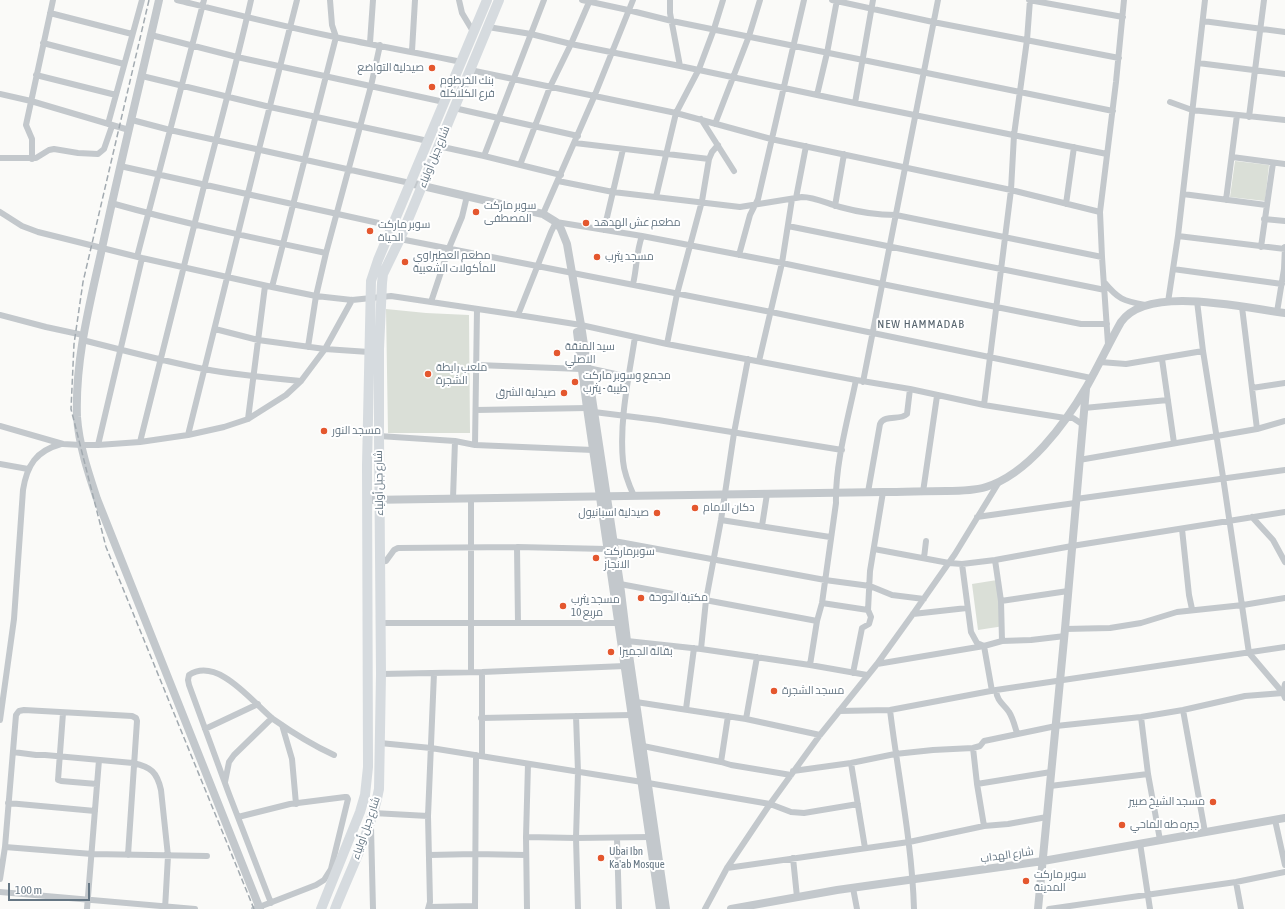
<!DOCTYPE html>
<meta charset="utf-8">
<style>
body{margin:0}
#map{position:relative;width:1285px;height:909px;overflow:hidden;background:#fafaf8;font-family:"Asap Condensed",sans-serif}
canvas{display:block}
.scale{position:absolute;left:8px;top:883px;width:82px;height:18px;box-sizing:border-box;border:2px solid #657683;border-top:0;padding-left:5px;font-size:12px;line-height:14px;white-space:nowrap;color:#657683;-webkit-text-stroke:3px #fff;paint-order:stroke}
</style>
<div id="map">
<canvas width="1285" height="909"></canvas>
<div class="scale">100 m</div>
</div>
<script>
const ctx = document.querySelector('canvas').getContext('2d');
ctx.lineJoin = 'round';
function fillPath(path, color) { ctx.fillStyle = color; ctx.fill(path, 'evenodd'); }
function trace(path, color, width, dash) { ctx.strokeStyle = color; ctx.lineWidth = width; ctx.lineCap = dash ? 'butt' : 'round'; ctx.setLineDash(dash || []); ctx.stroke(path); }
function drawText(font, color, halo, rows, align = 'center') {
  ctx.font = font + ' "Asap Condensed",Cairo,sans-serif'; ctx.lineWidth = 4; ctx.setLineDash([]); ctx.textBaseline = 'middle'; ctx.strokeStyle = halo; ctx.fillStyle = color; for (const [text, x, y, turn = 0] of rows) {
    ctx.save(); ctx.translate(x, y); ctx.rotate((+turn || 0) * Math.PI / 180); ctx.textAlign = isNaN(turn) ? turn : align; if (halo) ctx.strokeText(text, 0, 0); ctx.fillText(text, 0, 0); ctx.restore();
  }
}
const green = new Path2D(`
 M1235 161 1269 165 1265 201 1230 197Z
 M386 309 426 313 469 315 470 433H388Z
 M997 580 1004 626 978 630 972 584Z`);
const minor = new Path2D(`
 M177 0C230 13 282 26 335 37 377 46 419 53 461 62
 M459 0 462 13 474 33
 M582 0 628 10 672 21 1113 111
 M670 0V13L680 66
 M832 0 933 22 1119 58
 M1029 0 1123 17
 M50 13 132 34
 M1203 21 1285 32
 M488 27 531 34 571 44 680 66 855 103 1107 154
 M151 35 237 57 444 102
 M43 43 124 64
 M370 43 373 0
 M412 51 415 0
 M1198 63 1285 74
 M470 70 676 113 771 139 1011 190 1100 212
 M36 75 116 95
 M142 76 270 107 428 141
 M0 94 31 101 129 130
 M817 95 827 53 837 0
 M1170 102 1192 110 1285 120
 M855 103 873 0
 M454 108 578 136
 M1249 117 1264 0
 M701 119 734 171
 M132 120 170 130 410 183
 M108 124 142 0
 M715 124 749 36 760 0
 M575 143 709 159
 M438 146 484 156 561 175
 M484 156 544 0
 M1232 157 1285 164
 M0 158H36L49 150 54 149 78 153 98 154 104 149 112 126
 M32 159V139L26 125 53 0
 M520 165 550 87 571 44 590 0
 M120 166 392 226
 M558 181 613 192 740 207 802 197C815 197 828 204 840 207 858 212 878 215 896 215L1102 257
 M1183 194 1266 205
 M656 197 676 113 699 69 714 29 723 0
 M796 198 806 146
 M1226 200 1237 115
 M111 203C182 223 254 238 326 253
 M1066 204 1074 147
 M835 206 844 154
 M0 212 22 226 38 232 142 258 272 287 316 296 352 300 391 296 518 315 581 325 667 344 856 380 910 389 984 405 1065 418H1073L1082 424
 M543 214 594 97 633 0
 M1264 219 1285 221
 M788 226 1105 290
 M604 230 623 149
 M1178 236 1285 249
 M400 239 771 312 1091 378
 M1261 247 1273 163
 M739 255 750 215 758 199 804 0
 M137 257 204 0
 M1173 269 1282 284
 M1104 282C1118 299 1123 301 1145 305
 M633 284C637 268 636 252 642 236
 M272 287 336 37 332 25 330 0
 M1197 301 1203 351 1223 477 1249 653 1283 693 1285 698
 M431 302 449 248 462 217 467 196
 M1168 302 1178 236 1205 0
 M1242 307 1257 429
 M1277 312 1284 269 1285 247
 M0 315 46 327 83 335
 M518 315 551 232 556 222 642 236 782 263 882 284 1081 324H1107
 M215 329 258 340 325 349 369 352
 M82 340C123 350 163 361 204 369 236 375 269 378 301 381
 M667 344 677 294 702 201 709 159 712 152 718 145
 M1108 344 1102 257 1100 212 1116 82 1124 0
 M308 347 316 296 326 253 371 86 380 45
 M1162 359 1174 443
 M759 361 782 263 792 199
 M1100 362 1126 364 1203 351
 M477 365 581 369
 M588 368 629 377
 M863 382 938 0
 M1252 388 1285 383
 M984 405 1011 190 1014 135 1027 40 1030 0
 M1084 408 1168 400
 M476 410 587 408
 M594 412 658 420 842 450
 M248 419 265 286
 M0 426 63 444 81 445H98L140 442 188 435 224 427 248 419 286 395 301 381 325 349 352 300
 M188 435 259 149 297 0
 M379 436 455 441 475 445 593 450
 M140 442C162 357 182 271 204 186 220 124 237 62 251 0
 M98 445 142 258
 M475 445 477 309
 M1079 460 1257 429 1285 421
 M0 464 28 469
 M868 492 880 424C885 414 900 421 907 414L910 389
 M923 492 937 396
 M634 496C629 485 624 473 623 461 619 421 629 376 635 337
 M453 498 455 441
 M1076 499 1285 470
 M977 517 1075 503
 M1252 517 1273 540 1285 562
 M721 520 830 537
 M762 526 767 494
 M1182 529 1189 595 1192 609
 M614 541 825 580 870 586 892 595 924 599
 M517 547 518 623
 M874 549 949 563 962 564 995 560 1072 546 1285 512
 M924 558 926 541
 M995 560 1001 601 1002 641
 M380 562 386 561 394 550 398 548 517 547 607 549
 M962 564 971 632 977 643 984 646 992 691
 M620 584 817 621
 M1001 601 1068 591
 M822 603 868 610
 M913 614 967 608
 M380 623H618
 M1065 629 1110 628 1141 623 1177 612 1243 605 1285 598
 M627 641 701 649 810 665 867 675
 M701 649 706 600 721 520 734 433 748 359
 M877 664 984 646 1002 641 1031 640 1065 636
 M810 665 817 621 822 603 836 503C835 464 848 419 856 380
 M471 672V498
 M482 672V756
 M853 673 862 628 869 624 871 617 868 610 870 571 883 492
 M381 674 482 672 625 666
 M996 690C997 702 1004 704 1009 712 1013 718 1015 727 1017 733
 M636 702 746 719 820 735
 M686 709 694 648
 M890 710C898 776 912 842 914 909
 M1183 710 1205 832
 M839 711 890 710 996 690 1285 647
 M63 713 58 780 61 781 97 784
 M576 716 578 772 576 838 578 909
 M1141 717 1148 774 1160 840
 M481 718 631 715
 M746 719 757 657
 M0 720 14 619 23 490C27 465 36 451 61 444
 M282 725 292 759 296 804
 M205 729 258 704
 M380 743 431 748 642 782
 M643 746 721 762 731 765 791 775
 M973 748 977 784 984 826
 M13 752 36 755H45L133 763C151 767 157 772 161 790L168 856 165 909
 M721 762 728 716
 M851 763 865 848
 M793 771 851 763 895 754 933 750 973 748 980 746 984 741 1056 726 1141 717 1183 710 1245 696 1283 693 1285 684
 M225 782 229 762 234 755 272 718
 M648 783 770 804 791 812 804 813 858 804
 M977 784 1051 772
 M1050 786 1148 774
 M8 803 95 811
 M373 813 428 816
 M238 817 290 804 345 797H347L348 799 331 869 324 880 316 885 254 909
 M1275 820 1285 865
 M371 827 373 909
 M526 837 576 838 650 837
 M617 838 619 909
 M1140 843 1150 909
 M5 847 92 854 207 856
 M429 855 475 854 526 855
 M793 858 797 897
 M727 868 909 842 984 826 1008 824 1047 817
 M0 879 5 847 16 715 19 711 24 710 132 716 136 718 137 721 128 855
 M1236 882 1241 909
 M853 888 857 909
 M0 892 195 909
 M271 903 229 794 189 685 188 680 189 675C218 656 253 703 273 719 293 733 312 745 334 755
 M429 907 474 906
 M87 909 99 760
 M428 909 430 902 428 816 434 673
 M475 909 476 755
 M527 909 526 837 528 764
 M705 909 727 868 770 804 820 735 877 664 913 614 955 554 999 482
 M1049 909 1236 882 1285 872`);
const tertiary = new Path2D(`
 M159 0C140 84 119 168 101 253 89 307 75 361 77 417 79 445 88 472 97 499L260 909
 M410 183 543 214 556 222 561 229 567 244 581 325 620 584 627 641 666 909
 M577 332 587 408 660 909
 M367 500 883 492C904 492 925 491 946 491 959 491 973 491 986 487 1028 474 1065 424 1087 386 1099 365 1109 343 1121 322 1147 284 1245 308 1285 313
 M731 909 837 890 1043 861 1285 818
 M1038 909 1065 629 1086 389`);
const primary = new Path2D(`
 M321 909 360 812 365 795 368 767 367 465 371 281 378 260 487 0
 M335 909C350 871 372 828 379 789L381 674 379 436V349L382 283 383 274 400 239 499 0`);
const rail = new Path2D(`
 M149 0 83 282 74 344 71 409 106 547 254 909`);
const markers = [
 [432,68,4,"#e4572e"],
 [432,87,4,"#e4572e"],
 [476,212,4,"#e4572e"],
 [586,223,4,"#e4572e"],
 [370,231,4,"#e4572e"],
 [597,257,4,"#e4572e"],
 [405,262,4,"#e4572e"],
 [557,353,4,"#e4572e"],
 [428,374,4,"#e4572e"],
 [575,382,4,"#e4572e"],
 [564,393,4,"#e4572e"],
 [324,431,4,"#e4572e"],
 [695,508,4,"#e4572e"],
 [657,513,4,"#e4572e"],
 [596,558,4,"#e4572e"],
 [641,598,4,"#e4572e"],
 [563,606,4,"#e4572e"],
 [611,652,4,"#e4572e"],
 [774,691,4,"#e4572e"],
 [1213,802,4,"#e4572e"],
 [1122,825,4,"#e4572e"],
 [601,858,4,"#e4572e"],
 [1026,881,4,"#e4572e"]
];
const poiNames = [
 ["صيدلية التواضع",424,68,"right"],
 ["بنك الخرطوم",440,81],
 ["فرع الكلاكلة",440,94],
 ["سوبر ماركت",484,206],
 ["المصطفى",484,219],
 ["مطعم عش الهدهد",594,223],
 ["سوبر ماركت",378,225],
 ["الحياة",378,238],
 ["مطعم العطبراوي",413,256],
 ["للمأكولات الشعبية",413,269],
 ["مسجد يثرب",605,257],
 ["سيد المنقة",565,347],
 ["الاصلي",565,360],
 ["ملعب رابطة",436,368],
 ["الشجرة",436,381],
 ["مجمع وسوبر ماركت",583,376],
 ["طيبة - يثرب",583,389],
 ["صيدلية الشرق",556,393,"right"],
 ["مسجد النور",332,431],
 ["دكان الامام",703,508],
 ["صيدلية اسبانيول",649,513,"right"],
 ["سوبرماركت",604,552],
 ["الانجاز",604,565],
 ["مكتبة الدوحة",649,598],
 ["مسجد يثرب",571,600],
 ["مربع 10",571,613],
 ["بقالة الجميرا",619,652],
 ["مسجد الشجرة",782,691],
 ["مسجد الشيخ صبير",1205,802,"right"],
 ["جبره طه الماحي",1130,825],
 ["Ubai Ibn",609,852],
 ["Ka'ab Mosque",609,865],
 ["سوبر ماركت",1034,875],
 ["المدينة",1034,888]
];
const streetNames = [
 ["شارع جبل أولياء",434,157,-68],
 ["شارع جبل أولياء",379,483,-91],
 ["شارع جبل أولياء",366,828,-71],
 ["شارع الهداب",1007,855,-8]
];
const neighbourhoodNames = [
 ["NEW HAMMADAB",921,324]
];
fillPath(green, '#dadfd7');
trace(minor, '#c3c8cc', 6);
trace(tertiary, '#c3c8cc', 8);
trace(primary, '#d6dbdf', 10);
trace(rail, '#a2aab0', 1.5, [6, 3]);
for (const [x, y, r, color] of markers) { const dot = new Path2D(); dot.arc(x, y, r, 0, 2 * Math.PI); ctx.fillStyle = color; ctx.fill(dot); trace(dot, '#fff', 1.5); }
drawText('11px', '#657683', '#fff', poiNames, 'left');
drawText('11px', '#657683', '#fff', streetNames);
ctx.letterSpacing = '1px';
drawText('12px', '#57646e', '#fff', neighbourhoodNames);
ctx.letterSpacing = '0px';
</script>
